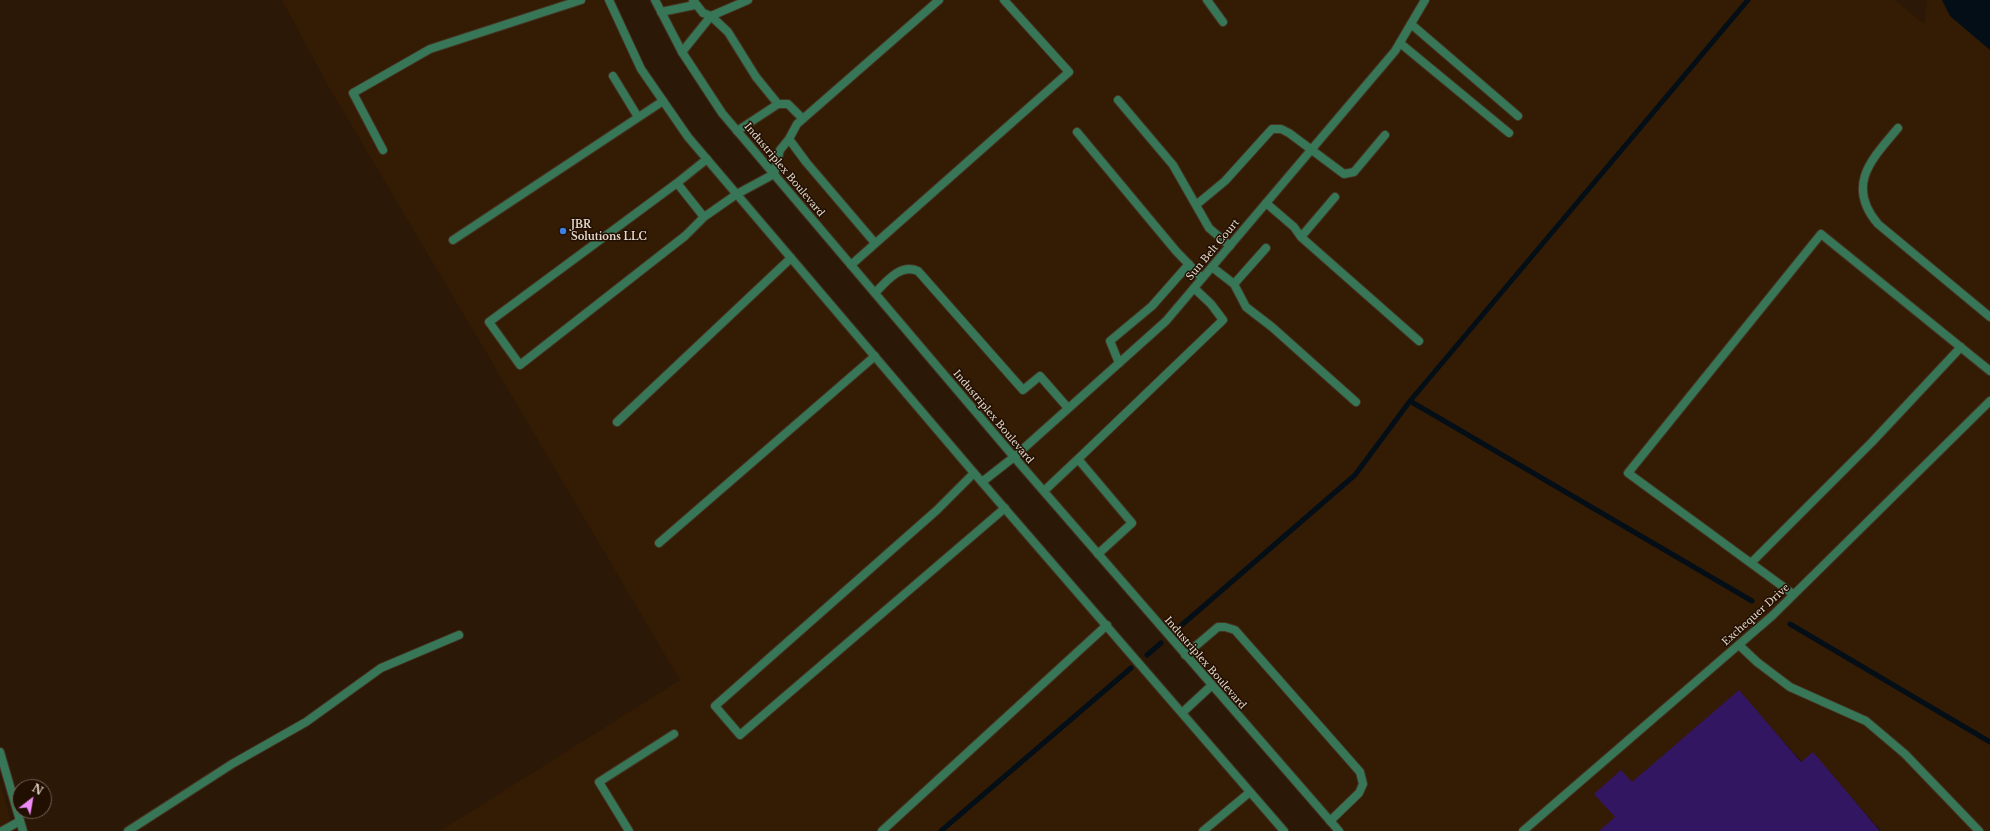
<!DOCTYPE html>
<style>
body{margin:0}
#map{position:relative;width:1990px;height:831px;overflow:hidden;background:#2b1806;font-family:"Libre Baskerville",serif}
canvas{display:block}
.north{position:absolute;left:12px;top:779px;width:40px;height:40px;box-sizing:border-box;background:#210f01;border:1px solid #6f5f52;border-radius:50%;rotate:31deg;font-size:11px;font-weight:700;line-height:16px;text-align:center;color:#e4d7cc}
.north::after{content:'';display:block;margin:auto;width:14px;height:18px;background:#ee8cf9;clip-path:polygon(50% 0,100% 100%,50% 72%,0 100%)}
</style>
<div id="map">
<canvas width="1990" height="831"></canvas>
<div class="north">N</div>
</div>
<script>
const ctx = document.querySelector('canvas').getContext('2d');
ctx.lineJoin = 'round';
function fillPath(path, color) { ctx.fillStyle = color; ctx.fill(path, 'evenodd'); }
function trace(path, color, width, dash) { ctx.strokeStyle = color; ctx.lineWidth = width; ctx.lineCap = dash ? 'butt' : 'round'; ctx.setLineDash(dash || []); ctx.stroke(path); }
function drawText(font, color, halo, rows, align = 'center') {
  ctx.font = font + ' "Libre Baskerville",serif'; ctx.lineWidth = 3; ctx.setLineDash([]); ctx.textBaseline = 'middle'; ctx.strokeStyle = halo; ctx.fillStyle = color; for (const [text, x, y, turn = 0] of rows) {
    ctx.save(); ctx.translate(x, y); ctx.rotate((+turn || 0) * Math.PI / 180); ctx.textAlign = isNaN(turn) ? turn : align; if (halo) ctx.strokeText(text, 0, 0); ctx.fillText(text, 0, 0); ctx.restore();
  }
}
const built = new Path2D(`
 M282 0H609L641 69 688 137 1284 831H440L680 680 326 82Z
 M655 0H1895L1924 24 1927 0H1990V831H1339L722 113Z
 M0 783 7 807 13 831H0Z`);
const water = new Path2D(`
 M1942 0H1990V50L1950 16Z`);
const shadow = new Path2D(`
 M1739 692 1802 762 1813 754 1881 831H1600L1616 817 1633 783Z`);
const stream = new Path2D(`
 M1748 0 1410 401 1752 601
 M1790 624 1990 742
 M1176 630 1355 475 1410 401
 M1147 655 1161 643
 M941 831 1131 668`);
const building = new Path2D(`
 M1739 690 1801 762 1813 752 1880 831H1599L1615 817 1594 794 1621 770 1632 782Z`);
const service = new Path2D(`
 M1207 0 1223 22
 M661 12 695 5
 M1411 24 1518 116
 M1400 43 1509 133
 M682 52 711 16 703 13 693 0
 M613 76 638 117
 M1118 100 1173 165 1209 228 1230 246
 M778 104H788L803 119
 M1898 128C1872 159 1845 185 1878 224L1990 317
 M737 131 778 104 756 77 728 32 711 16 748 0
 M1077 132 1176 251 1202 278
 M789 139 806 162 875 243
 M383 150 353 93 430 49 581 0
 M707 159 677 183 704 217 737 194 774 174 780 150 789 139 797 124 939 0
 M677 183 489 322 520 365 685 236 704 217
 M1266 203 1294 227 1301 237 1419 341
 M1196 205 1225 181 1272 129H1281L1289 133 1344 174 1354 172 1385 135
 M1301 237 1335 197
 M453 240 663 101
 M851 265 1069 72 1004 0
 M1212 267 1234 284 1266 248
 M1234 284 1246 307 1272 327 1356 402
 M875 293C886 282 900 263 918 271L1023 390 1040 376 1068 408
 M1119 363 1110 341 1152 306 1189 264
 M617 422 791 258
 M1078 459 1223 320 1211 304 1194 288
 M974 473 937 510 715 706 740 735 1005 508
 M1044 491 1078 459 1132 523 1098 554
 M659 543 875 356
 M1751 563 1872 442 1961 347
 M1793 594 1628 473 1821 234 1990 371
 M1739 645 1757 662 1790 687 1866 721 1905 754 1979 831
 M1185 655 1218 627H1225L1235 630 1360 772 1363 784 1359 793 1330 821
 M1183 712 1211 686
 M2 831 20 821
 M128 831 232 764 306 722 381 668 459 635
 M629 831 599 782 674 734
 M882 831 1107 625
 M1203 831 1250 792`);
const minor = new Path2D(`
 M982 482 1014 457 1166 321 1395 51 1425 0
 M0 752 23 831`);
const tertiary = new Path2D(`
 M609 0 641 69 688 137 974 473 1284 831
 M655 0 682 52 722 113 1014 457 1339 831
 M1523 831 1772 616 1990 401`);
const markers = [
 [563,231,4,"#3f7fe0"]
];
const streetNames = [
 ["Industriplex Boulevard",784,170,50],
 ["Sun Belt Court",1213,250,-50],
 ["Industriplex Boulevard",993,417,50],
 ["Exchequer Drive",1756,615,-42],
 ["Industriplex Boulevard",1205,663,49]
];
const poiNames = [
 ["JBR",571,225],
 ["Solutions LLC",571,237]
];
fillPath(built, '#331b04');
fillPath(water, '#040e16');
fillPath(shadow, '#0007');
trace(stream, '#040e16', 5);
fillPath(building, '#331662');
trace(service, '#453322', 10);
trace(minor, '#453322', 10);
trace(tertiary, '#453322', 10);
trace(service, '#377657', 8);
trace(minor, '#377657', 8);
trace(tertiary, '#377657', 8);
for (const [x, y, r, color] of markers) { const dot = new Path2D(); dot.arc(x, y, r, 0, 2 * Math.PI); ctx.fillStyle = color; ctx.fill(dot); trace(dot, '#210f01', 1.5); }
drawText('10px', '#e4d7cc', '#210f01', streetNames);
drawText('bold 10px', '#e4d7cc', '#210f01', poiNames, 'left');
</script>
